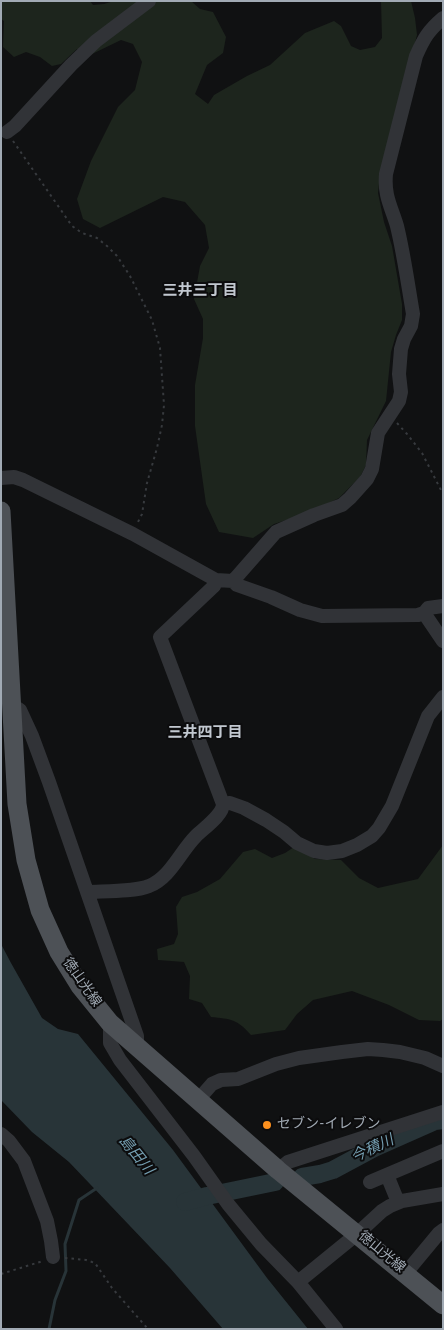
<!DOCTYPE html>
<meta charset="utf-8">
<style>
body{margin:0}
#map{position:relative;width:444px;height:1330px;overflow:hidden;background:#101112;font-family:Overpass,sans-serif}
canvas{display:block}
.frame{position:absolute;inset:0;border:2px solid #a1aab4;pointer-events:none}
</style>
<div id="map">
<canvas width="444" height="1330"></canvas>
<div class="frame"></div>
</div>
<script>
const ctx = document.querySelector('canvas').getContext('2d');
ctx.lineJoin = 'round';
function fillPath(path, color) { ctx.fillStyle = color; ctx.fill(path, 'evenodd'); }
function trace(path, color, width, dash) { ctx.strokeStyle = color; ctx.lineWidth = width; ctx.lineCap = dash ? 'butt' : 'round'; ctx.setLineDash(dash || []); ctx.stroke(path); }
function drawText(font, color, halo, rows, align = 'center') {
  ctx.font = font + ' Overpass,"Noto Sans JP",sans-serif'; ctx.lineWidth = 4; ctx.setLineDash([]); ctx.textBaseline = 'middle'; ctx.strokeStyle = halo; ctx.fillStyle = color; for (const [text, x, y, turn = 0] of rows) {
    ctx.save(); ctx.translate(x, y); ctx.rotate((+turn || 0) * Math.PI / 180); ctx.textAlign = isNaN(turn) ? turn : align; if (halo) ctx.strokeText(text, 0, 0); ctx.fillText(text, 0, 0); ctx.restore();
  }
}
const green = new Path2D(`
 M1 1H90L93 5 104 4 114 1H191L200 9 213 12 226 37 223 53 207 65 195 94 208 104 214 95 247 76 270 65 305 33 334 21 341 26 351 46 360 50 375 47 382 38 381 1H411L415 18 417 35 380 175 378 193 384 222 392 246 402 304V320L396 335 391 352 386 401 367 440 366 465 360 477 339 498 308 513 274 524 253 538 219 532 206 504 195 426V385L203 338V319L194 299 200 266 209 248 205 225 185 202 163 197 100 228 83 219 77 199 91 161 118 107 135 90 142 62 133 44 121 40 90 55 77 49 61 64 52 66 40 57 26 52 14 57 3 47 4 21 1 19Z
 M443 845V1019L440 1021 419 1020 389 1005 352 991 313 1000 297 1014 285 1030 251 1035C237 1019 231 1019 211 1017L202 1003 189 999 190 976 184 962 158 960 157 949 174 944 178 934 176 907 182 897 197 892 220 879 243 852 255 849 272 858 285 853 294 847 315 859 341 860 359 878 378 888 418 879Z`);
const water = new Path2D(`
 M1 944 11 963 42 1018 58 1029 78 1034 173 1150 267 1278 308 1329H223L170 1268 69 1162 32 1132 1 1100Z`);
const stream = new Path2D(`
 M49 1329 55 1300 66 1271 65 1244 79 1200 97 1188`);
const river = new Path2D(`
 M302 1177 320 1174 333 1170 374 1148 435 1121 443 1120
 M185 1202 207 1196 275 1182`);
const path = new Path2D(`
 M13 141 72 226 82 233 97 238 107 246 117 256 130 276 152 320 160 348 164 405 162 425 157 448 147 483 142 514 137 524
 M397 423 407 434 422 453 443 494
 M65 1258 86 1260 95 1263 112 1288 148 1329
 M1 1274 43 1261`);
const minor = new Path2D(`
 M7 132 15 126 71 65 96 41 149 1
 M1 478 14 477 23 480 133 534 216 580 233 581 276 532 314 515 342 505 350 498 367 479 372 469 378 433 399 401 401 392 399 374 401 349 404 339 411 326 413 314C408 285 404 255 397 226 391 206 384 196 386 174L416 56C424 38 428 31 443 18
 M233 581 237 585 271 597 300 610 322 616 418 615 424 613 428 608 443 606
 M424 613 443 641
 M11 704 20 710 32 736 49 782 137 1036V1047
 M223 804 230 803 244 808 266 820 284 832 297 843 314 851 327 853 342 851 357 845 372 836 379 828 392 806 428 716 443 697
 M87 892C103 891 135 892 149 886 170 878 180 852 196 836 204 828 223 815 223 804L160 637 214 586 216 580
 M110 1023V1043L120 1060 194 1156 228 1204 261 1244 298 1282 336 1329
 M198 1100 212 1084 221 1080 238 1079 276 1064 299 1058 342 1052 368 1049 383 1050 400 1052 425 1058 443 1066
 M1 1134 9 1141 24 1161 47 1221 51 1241 53 1257
 M278 1170 288 1162 443 1112
 M387 1175 398 1202
 M370 1182 443 1151
 M405 1274 439 1233 443 1230
 M298 1282 357 1234 382 1211 390 1206 402 1201 443 1194`);
const major = new Path2D(`
 M1 511 17 804 26 860 40 910 59 952 80 986 110 1023 278 1170 443 1305`);
const markers = [
 [267,1125,5,"#fc901e"]
];
const streetNames = [
 ["徳山光線",81,983,55],
 ["徳山光線",381,1253,40]
];
const poiNames = [
 ["セブン-イレブン",277,1125]
];
const neighbourhoodNames = [
 ["三井三丁目",200,292],
 ["三井四丁目",205,734]
];
const waterNames = [
 ["今積川",373,1150,-25],
 ["島田川",135,1156,51]
];
fillPath(green, '#1d251d');
fillPath(water, '#283438');
trace(stream, '#283438', 3);
trace(river, '#283438', 18);
trace(path, '#373a3e', 2, [2.5, 4]);
trace(minor, '#313337', 14);
trace(major, '#4d5156', 19);
for (const [x, y, r, color] of markers) { const dot = new Path2D(); dot.arc(x, y, r, 0, 2 * Math.PI); ctx.fillStyle = color; ctx.fill(dot); trace(dot, '#0c0c0d', 2); }
drawText('14px', '#a1aab4', '#0c0c0d', streetNames);
drawText('14px', '#a1aab4', '#0c0c0d', poiNames, 'left');
drawText('bold 15px', '#c2c8d0', '#0c0c0d', neighbourhoodNames);
drawText('italic 15px', '#759fb2', '#0c0c0d', waterNames);
</script>
